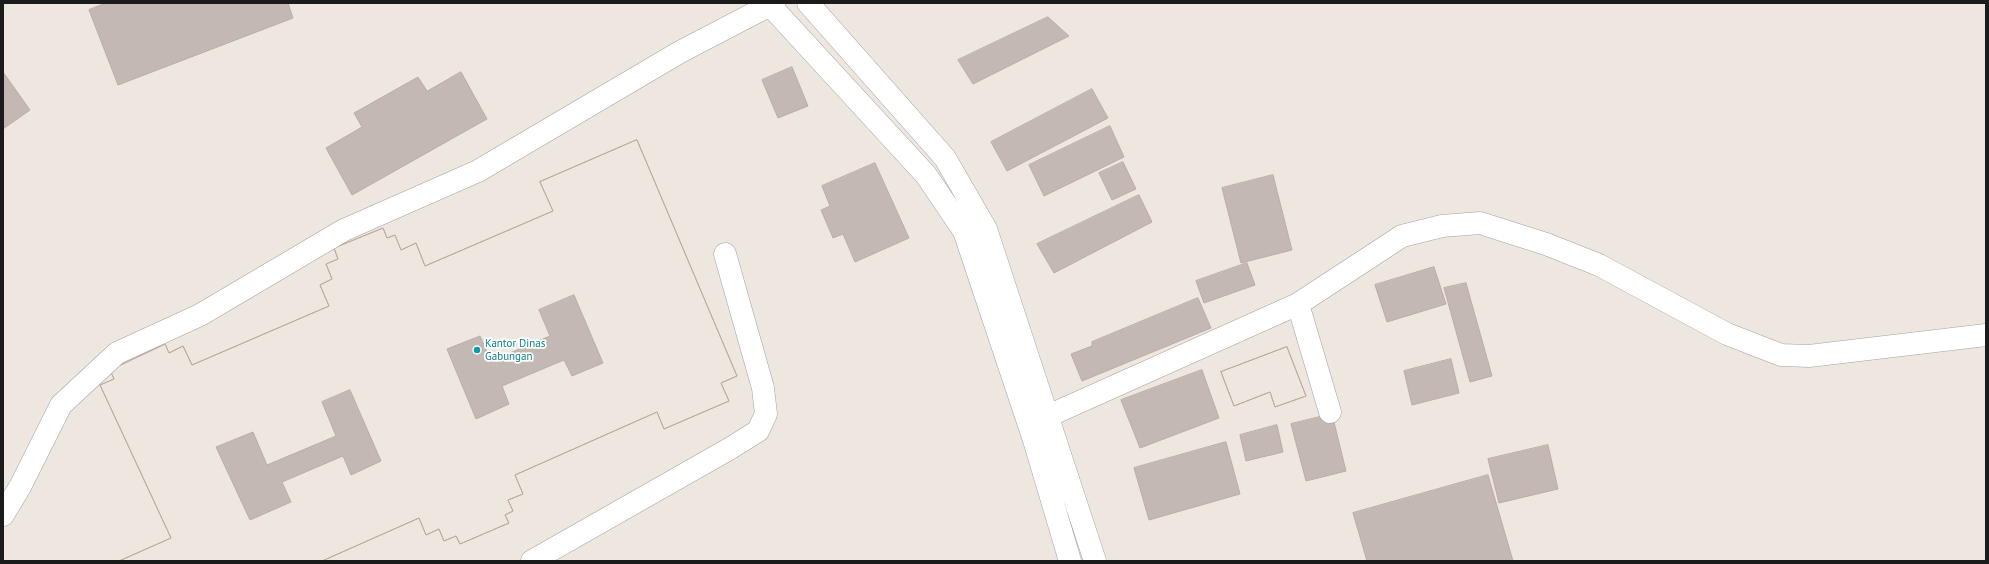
<!DOCTYPE html>
<style>
body{margin:0}
#map{position:relative;width:1989px;height:564px;overflow:hidden;background:#ede7e0;font-family:"PT Sans",sans-serif}
canvas{display:block}
.frame{position:absolute;inset:0;border:4px solid #1b1b1b;pointer-events:none}
</style>
<div id="map">
<canvas width="1989" height="564"></canvas>
<div class="frame"></div>
</div>
<script>
const ctx = document.querySelector('canvas').getContext('2d');
ctx.lineJoin = 'round';
function fillPath(path, color) { ctx.fillStyle = color; ctx.fill(path, 'evenodd'); }
function trace(path, color, width, dash) { ctx.strokeStyle = color; ctx.lineWidth = width; ctx.lineCap = dash ? 'butt' : 'round'; ctx.setLineDash(dash || []); ctx.stroke(path); }
function drawText(font, color, halo, rows, align = 'center') {
  ctx.font = font + ' "PT Sans",sans-serif'; ctx.lineWidth = 3.5; ctx.setLineDash([]); ctx.textBaseline = 'middle'; ctx.strokeStyle = halo; ctx.fillStyle = color; for (const [text, x, y, turn = 0] of rows) {
    ctx.save(); ctx.translate(x, y); ctx.rotate((+turn || 0) * Math.PI / 180); ctx.textAlign = isNaN(turn) ? turn : align; if (halo) ctx.strokeText(text, 0, 0); ctx.fillText(text, 0, 0); ctx.restore();
  }
}
const building = new Path2D(`
 M106 3H288L293 18 118 85 89 10Z
 M1048 17 1069 36 973 84 958 60Z
 M792 67 808 106 778 118 762 80Z
 M3 72 30 110 3 129Z
 M461 72 487 119 352 195 326 148 362 127 354 113 418 77 427 91Z
 M1092 89 1108 118 1007 171 991 142Z
 M1110 126 1124 157 1044 196 1029 165Z
 M637 140 737 376 721 383 729 401 664 429 657 412 515 475 523 494 508 500 513 511 505 515 509 523 460 544 456 536 444 541 439 529 426 535 419 518 322 561H119L171 538 100 385 114 379 110 370 165 344 169 353 183 346 192 365 329 306 320 285 332 279 326 264 338 259 334 248 383 228 387 238 395 235 401 250 416 243 425 266 553 211 540 182ZM574 295 603 363 572 376 564 360 502 386 509 404 476 419 447 349 480 336 491 361 550 336 539 310ZM350 390 381 461 351 475 343 456 282 482 291 502 250 520 216 447 253 432 267 465 336 436 322 402Z
 M637 140 737 376 721 383 729 401 664 429 657 412 515 475 523 494 508 500 513 511 505 515 509 523 460 544 456 536 444 541 439 529 426 535 419 518 322 561H119L171 538 100 385 114 379 110 370 165 344 169 353 183 346 192 365 329 306 320 285 332 279 326 264 338 259 334 248 383 228 387 238 395 235 401 250 416 243 425 266 553 211 540 182Z
 M1123 162 1136 189 1112 200 1099 173Z
 M875 163 909 238 855 262 843 234 833 238 821 210 830 206 822 186Z
 M1273 175 1292 250 1241 263 1222 188Z
 M1139 195 1152 222 1054 273 1037 244Z
 M1247 263 1255 285 1204 303 1196 281Z
 M1434 267 1446 304 1387 322 1375 285Z
 M1466 283 1492 376 1470 382 1444 288Z
 M1198 298 1211 328 1082 381 1071 354 1092 346V342Z
 M1287 347 1306 396 1275 407 1270 392 1234 406 1221 372Z
 M1287 347 1306 396 1275 407 1270 392 1234 406 1221 372Z
 M1451 359 1459 393 1412 405 1404 371Z
 M1202 370 1219 418 1140 448 1121 400Z
 M1332 414 1346 471 1306 481 1291 424Z
 M1277 425 1283 452 1246 461 1240 435Z
 M1226 442 1240 494 1149 520 1134 468Z
 M1548 445 1558 489 1499 503 1488 459Z
 M1488 475 1513 561H1367L1353 513Z`);
const minor = new Path2D(`
 M768 3 926 175 964 231 1034 440 1070 561
 M808 3 945 158 986 229 1095 561
 M1298 304 1330 412
 M1048 416 1298 304 1402 236 1442 226 1480 223 1546 244 1599 265 1727 334 1781 355 1809 356 1986 335
 M3 515 21 485 61 405 117 353 200 315 344 230 478 171 680 52 774 3
 M532 561 729 449 758 431 766 414 763 388 725 254`);
const markers = [
 [477,350,4,"#0f9aa8"]
];
const cultureNames = [
 ["Kantor Dinas",485,344],
 ["Gabungan",485,357]
];
fillPath(building, '#c4b8b4');
trace(building, '#beaba3', 1);
trace(minor, '#a2a2a2', 23);
trace(minor, '#fff', 22);
for (const [x, y, r, color] of markers) { const dot = new Path2D(); dot.arc(x, y, r, 0, 2 * Math.PI); ctx.fillStyle = color; ctx.fill(dot); trace(dot, '#fff', 1.5); }
drawText('11px', '#0d838f', '#fff', cultureNames, 'left');
</script>
